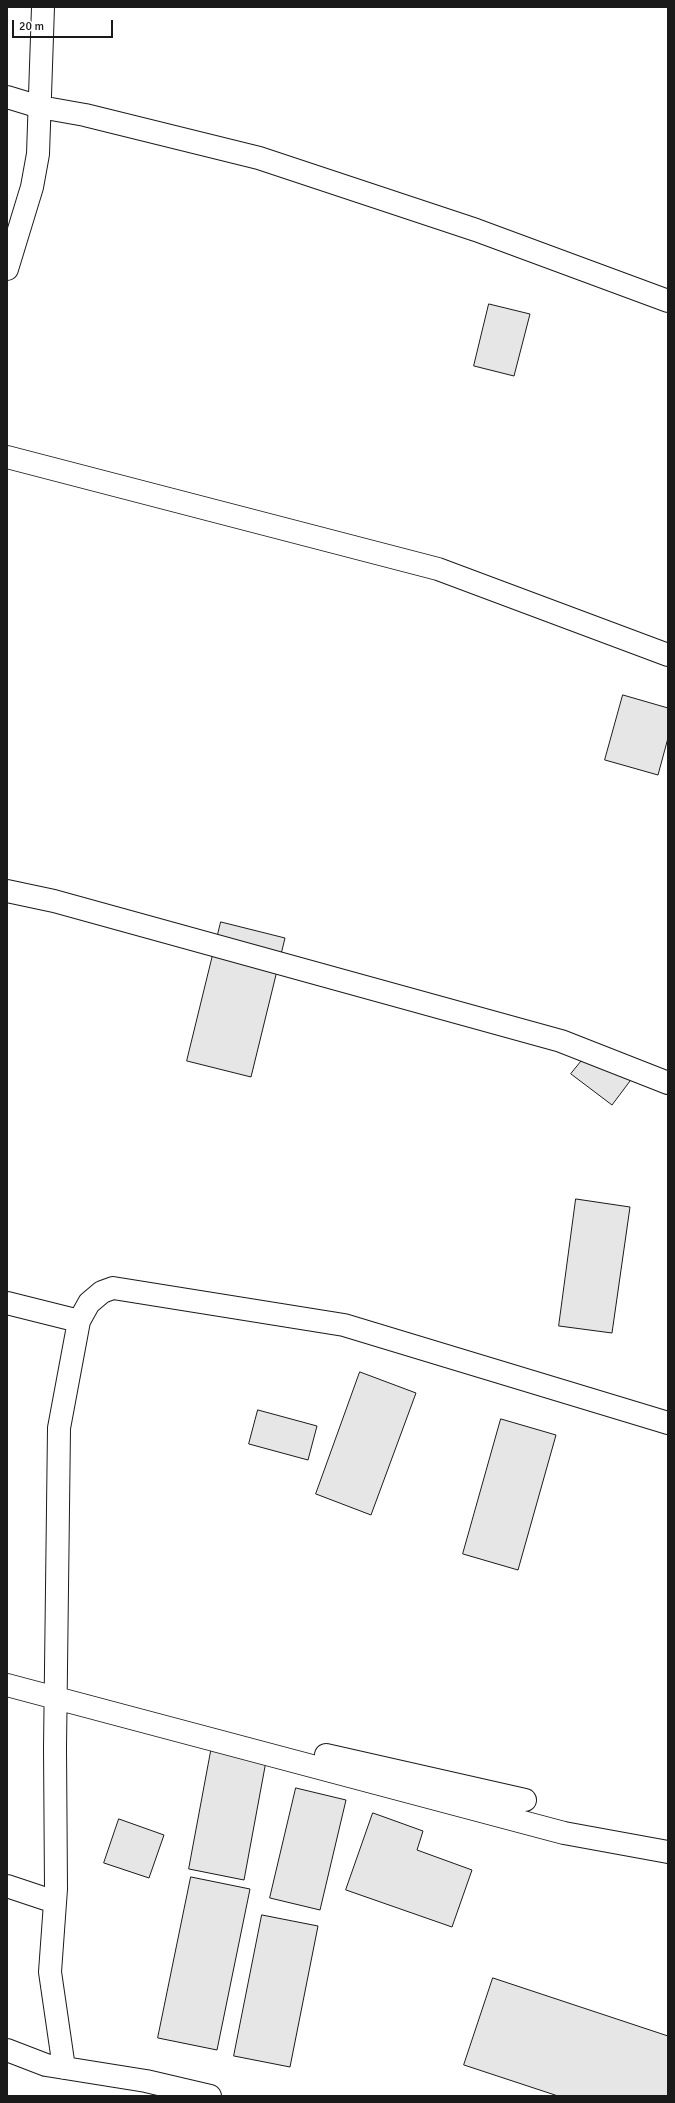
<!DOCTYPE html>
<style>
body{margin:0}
#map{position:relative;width:675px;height:2103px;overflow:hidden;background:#fff;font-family:Signika,sans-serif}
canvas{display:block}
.frame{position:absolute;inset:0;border:8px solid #1a1a1a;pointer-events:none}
.scale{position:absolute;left:12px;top:20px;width:101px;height:18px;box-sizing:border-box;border:2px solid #1a1a1a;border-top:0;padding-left:5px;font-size:12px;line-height:14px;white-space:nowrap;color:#1a1a1a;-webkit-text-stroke:3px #fff;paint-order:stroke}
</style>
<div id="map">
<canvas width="675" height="2103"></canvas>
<div class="frame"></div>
<div class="scale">20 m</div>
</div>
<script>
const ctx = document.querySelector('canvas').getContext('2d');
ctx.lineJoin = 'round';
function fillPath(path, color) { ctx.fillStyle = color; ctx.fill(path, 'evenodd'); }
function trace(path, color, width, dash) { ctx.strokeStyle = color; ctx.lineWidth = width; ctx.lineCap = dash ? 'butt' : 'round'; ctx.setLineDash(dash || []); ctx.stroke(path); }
const building = new Path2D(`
 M489 304 530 314 514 376 474 366Z
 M623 695 668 708V738L658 775 605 760Z
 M221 922 285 938 251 1077 187 1061Z
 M596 1043 636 1073 612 1105 571 1074Z
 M576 1199 630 1207 612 1333 559 1326Z
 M360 1372 416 1393 371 1515 316 1494Z
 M258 1410 317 1426 308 1460 249 1444Z
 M501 1419 556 1435 518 1570 463 1554Z
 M214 1735 269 1745 244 1880 189 1869Z
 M296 1788 346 1800 320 1910 270 1898Z
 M373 1813 423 1831 417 1850 472 1870 452 1927 346 1890Z
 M119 1819 164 1835 149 1878 104 1863Z
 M191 1877 250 1889 217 2050 158 2038Z
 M262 1915 318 1926 290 2067 234 2056Z
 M493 1978 668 2036V2096H558L464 2065Z`);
const street = new Path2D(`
 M7 97 40 107 85 115 259 158 476 230 668 301
 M7 269 32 187 38 154 43 7
 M7 457 438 569 668 655
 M7 891 54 901 561 1041 668 1083
 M7 1303 79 1321
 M7 1685 564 1833 668 1852
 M326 1755 525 1800
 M7 1886 55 1902
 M7 2050 46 2065 146 2081 210 2096
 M64 2068 50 1972 56 1889 55 1748 59 1428 79 1321 89 1303 102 1292 113 1288 344 1325 668 1423`);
fillPath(building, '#e6e6e6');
trace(building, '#1a1a1a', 1);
trace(street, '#1a1a1a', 24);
trace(street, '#fff', 22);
</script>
